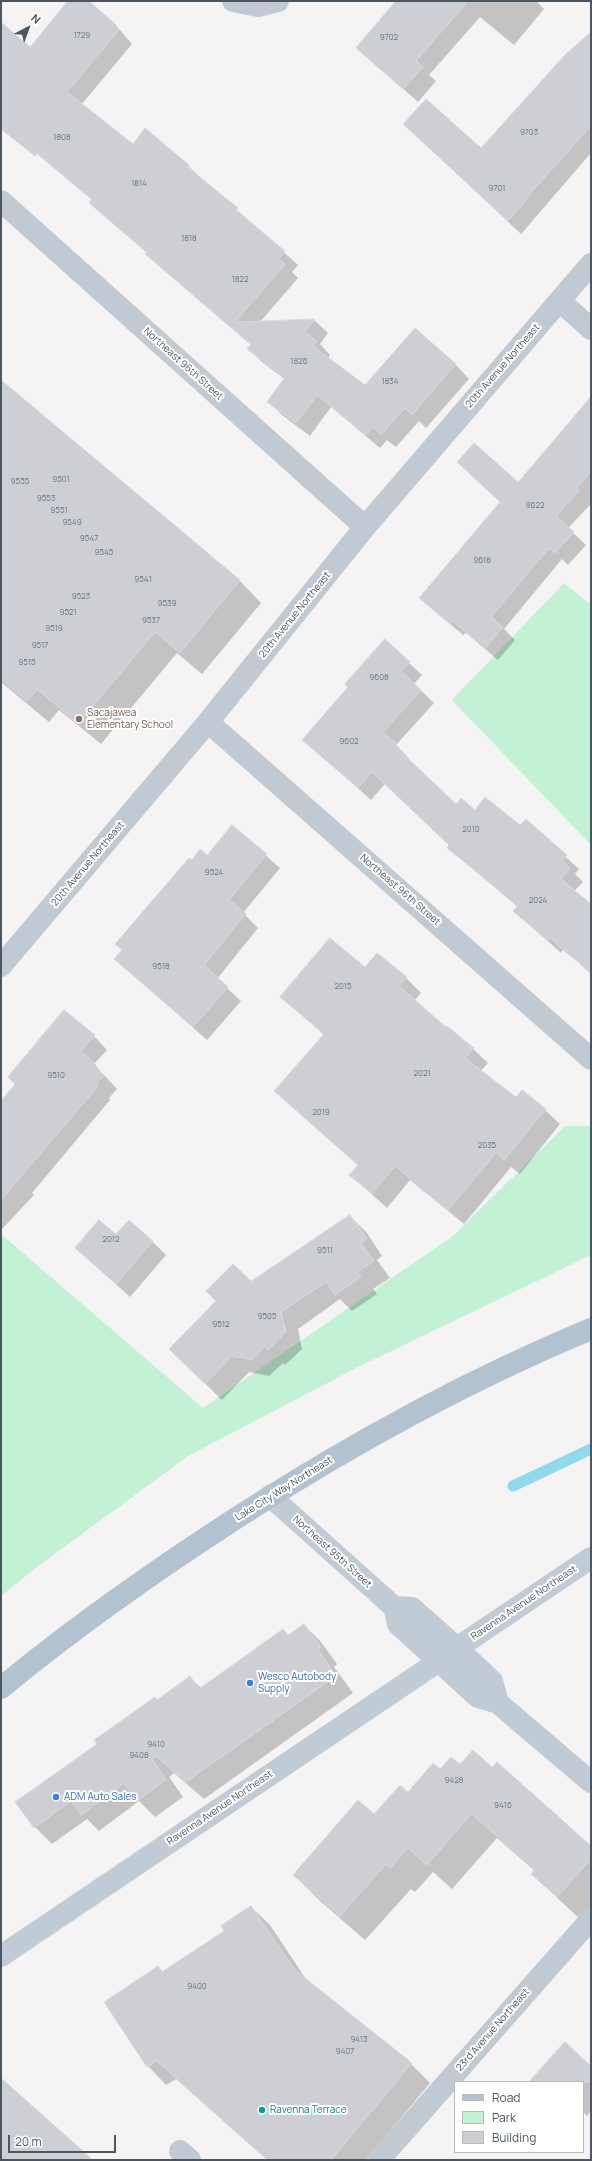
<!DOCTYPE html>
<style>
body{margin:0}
#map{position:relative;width:592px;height:2161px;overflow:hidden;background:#f5f3f3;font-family:Manrope,sans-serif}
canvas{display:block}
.frame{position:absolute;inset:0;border:2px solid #4a5661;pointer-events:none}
.legend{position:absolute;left:454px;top:2081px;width:130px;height:72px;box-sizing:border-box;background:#fff;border:1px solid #b7bbc0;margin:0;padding:5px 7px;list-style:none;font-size:12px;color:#4a5661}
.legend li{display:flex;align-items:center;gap:8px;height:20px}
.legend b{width:20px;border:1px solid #b7bbc0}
.north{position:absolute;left:8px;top:8px;width:40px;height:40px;-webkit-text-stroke:3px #fff;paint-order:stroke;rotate:41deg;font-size:11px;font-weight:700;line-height:16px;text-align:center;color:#4a5661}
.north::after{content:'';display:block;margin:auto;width:14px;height:18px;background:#4a5661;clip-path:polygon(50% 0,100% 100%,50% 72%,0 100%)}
.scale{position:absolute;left:8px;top:2135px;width:108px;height:18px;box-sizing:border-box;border:2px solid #4a5661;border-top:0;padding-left:5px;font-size:12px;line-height:14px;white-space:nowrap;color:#4a5661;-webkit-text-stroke:3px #fff;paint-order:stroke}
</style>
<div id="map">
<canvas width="592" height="2161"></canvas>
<div class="frame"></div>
<ul class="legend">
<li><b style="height:5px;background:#b3c2d1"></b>Road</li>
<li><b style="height:11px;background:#c3f1d5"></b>Park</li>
<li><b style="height:11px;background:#cdcfd5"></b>Building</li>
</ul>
<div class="north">N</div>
<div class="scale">20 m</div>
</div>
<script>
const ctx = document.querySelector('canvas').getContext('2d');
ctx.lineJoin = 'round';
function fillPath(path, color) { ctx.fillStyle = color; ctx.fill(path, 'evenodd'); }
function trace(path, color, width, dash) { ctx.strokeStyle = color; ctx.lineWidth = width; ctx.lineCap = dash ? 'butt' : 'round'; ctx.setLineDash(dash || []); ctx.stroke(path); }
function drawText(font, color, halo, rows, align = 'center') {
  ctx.font = font + ' Manrope,sans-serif'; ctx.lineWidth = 4; ctx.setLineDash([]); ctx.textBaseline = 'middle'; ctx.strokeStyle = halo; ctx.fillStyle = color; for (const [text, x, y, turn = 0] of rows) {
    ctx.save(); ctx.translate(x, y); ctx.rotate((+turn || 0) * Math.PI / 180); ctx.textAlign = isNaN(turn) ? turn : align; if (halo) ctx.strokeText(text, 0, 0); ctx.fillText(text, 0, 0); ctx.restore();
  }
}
const green = new Path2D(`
 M564 583 591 605V845L452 700Z
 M565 1126H591V1255L356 1368 188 1456 37 1567 1 1596V1234L203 1408 453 1236Z`);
const shadow = new Path2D(`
 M82 1H87L113 22 132 44 81 105 133 145 188 166 298 265 292 272 298 278 260 322 314 320 328 333 320 344 330 355 328 358 365 386 415 329 456 365 469 379 426 428 419 421 396 447 387 440 380 448 331 407 310 436 282 415 268 401 285 379 262 362 249 349 251 345 160 267 147 253 104 216 90 202 92 200 36 153 1 100V28L30 48Z
 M398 1H536L544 9 514 45 480 17 429 75 436 81 418 102 357 48Z
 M591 42V153L521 234 404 124 481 149Z
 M1 382 240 581 261 603 202 674 177 653 101 744 59 710 49 722 1 682Z
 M591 407V504L568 528 586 545 568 565 562 559 504 629 515 640 498 660 466 633 463 635 420 598 518 483Z
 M385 641 422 675 414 684 434 703 396 745 409 758 407 759 456 805 520 827 526 821 579 869 575 874 583 882 574 891 591 906V973L563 950 561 953 528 923 518 907 462 860 449 847 450 846 385 784 371 800 304 740 349 687Z
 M232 826 280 868 243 913 258 928 217 979 241 1001 207 1040 115 959 192 861 207 856Z
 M365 969 406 978 421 993 414 1001 473 1049 488 1063 481 1071 516 1099 545 1110 560 1124 520 1174 511 1167 464 1224 410 1180 387 1208 351 1175 359 1166 275 1091 324 1035 282 997Z
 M94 1036 107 1050 94 1064 117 1089 109 1098 110 1100 32 1193 34 1195 2 1229 1 1106Z
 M350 1216 367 1233 382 1256 377 1260 390 1278 373 1289 377 1294 352 1311 340 1299 298 1329 302 1349 285 1365 283 1363 269 1376 249 1372 222 1400 170 1349 251 1283Z
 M117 1236 152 1241 166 1255 130 1297 90 1261Z
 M304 1625 321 1642 337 1664 334 1667 353 1693 204 1799 174 1773 169 1777 183 1797 155 1817 139 1801 99 1831 87 1819 52 1844 35 1827 98 1744 157 1701 190 1677 201 1688Z
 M497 1763 557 1815 591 1848V1912L582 1921 532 1874 535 1871 497 1838 452 1889 433 1872 415 1892 411 1889 365 1940 319 1900 294 1875 374 1816 440 1771 460 1766 493 1769Z
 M251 1907 270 1925 308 1982 411 2064 430 2083 366 2160H267L176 2079 166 2085 148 2066 105 2003 158 1967 163 1972 225 1931Z
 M591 2068V2111L587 2116 583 2112V2082H551Z`);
const stream = new Path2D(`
 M513 1486 591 1449`);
const building = new Path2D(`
 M68 1H89L113 22 112 24 119 30 67 92 133 144 145 128 189 165 187 167 238 208 236 210 285 251 279 259 285 264 235 322 315 319 305 332 317 341 313 346 365 385 415 328 456 364 412 415 405 408 381 435 373 427 366 435 317 395 296 423 267 402 285 377 247 349 251 344 145 254 147 252 89 203 92 199 37 153 35 156 1 129V22L30 47Z
 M396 1H468L416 61 423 67 403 89 356 48Z
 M591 32V126L527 197 528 198 508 221 403 124 426 99 481 148 564 56Z
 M1 380 240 580 180 653 155 632 78 724 37 689 27 701 1 679Z
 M591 397V471L577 488 579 491 556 516 574 532 555 553 549 548 491 617 503 627 485 649 453 621 450 624 419 598 500 502 457 462 474 443 518 482Z
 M385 639 410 662 401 671 421 690 383 732 397 744 395 746 456 804 461 798 475 810 485 797 520 825 526 819 567 855 562 861 570 868 561 879 591 904V974L563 948 562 949 550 938 548 941 513 911 518 905 447 848 449 845 372 772 358 788 302 740 348 687 345 684Z
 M232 825 267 854 229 900 246 914 204 965 228 987 193 1027 114 959 122 950 115 944 189 858 192 860 200 849 207 855Z
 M330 938 365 967 377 953 407 977 399 986 446 1027 447 1026 474 1048 465 1058 516 1097 522 1090 546 1109 504 1160 496 1153 448 1210 395 1166 372 1194 349 1175 358 1165 274 1091 324 1034 280 997Z
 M64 1010 95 1035 81 1051 96 1065 94 1067 104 1075 96 1084 98 1086 1 1200V1101L15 1084 8 1077Z
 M350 1215 367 1239 361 1243 374 1261 357 1272 361 1277 335 1295 326 1282 281 1312 286 1332 268 1350 265 1346 252 1360 232 1356 205 1384 169 1349 216 1301 206 1291 233 1264 251 1281Z
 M99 1220 116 1234 129 1220 153 1241 116 1284 75 1248Z
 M304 1624 321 1647 318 1649 336 1676 186 1782 156 1756 153 1760 166 1780 137 1801 124 1783 81 1815 71 1801 34 1828 15 1802 97 1744 94 1740 155 1697 157 1700 190 1676 199 1689 283 1629 288 1635Z
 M473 1750 492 1767 497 1762 591 1846V1859L557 1897 531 1874 535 1869 471 1814 427 1865 408 1848 390 1868 386 1864 340 1916 293 1875 358 1800 374 1814 400 1785 408 1792 433 1763 440 1769 451 1757 460 1764Z
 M251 1906 295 1970 412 2063 331 2160H268L157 2061 147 2067 104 2002 158 1966 162 1972 224 1931 221 1926Z
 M565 2042 591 2066V2082H529Z
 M1 2078 93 2160H1Z`);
const street = new Path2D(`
 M233 1 258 6 278 1
 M1 201 365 527
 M560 301 591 329
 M208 722 591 1059
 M1 966 208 722 365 527 591 264
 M180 2151 190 2160
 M379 2160 591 1919`);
const secondary = new Path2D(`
 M270 1496 394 1607 398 1624 478 1697 498 1703 591 1782
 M394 1607 412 1608 457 1648 492 1681 498 1703
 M457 1648 591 1558
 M1 1956 439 1661`);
const primary = new Path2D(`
 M1 1688C76 1626 156 1570 238 1517 350 1445 468 1380 591 1329`);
const markers = [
 [79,719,4,"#8d6e63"],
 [250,1683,4,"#3f7fe0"],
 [56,1797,4,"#3f7fe0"],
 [262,2110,4,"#0f9aa8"]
];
const numberNames = [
 ["1729",82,36],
 ["9702",389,38],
 ["9703",529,133],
 ["1808",62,138],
 ["1814",139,184],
 ["9701",497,189],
 ["1818",189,239],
 ["1822",240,280],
 ["1826",299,362],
 ["1834",390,382],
 ["9501",61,480],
 ["9555",20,482],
 ["9553",46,499],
 ["9622",535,506],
 ["9551",59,511],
 ["9549",72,523],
 ["9547",89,539],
 ["9545",104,553],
 ["9618",482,561],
 ["9541",143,580],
 ["9523",81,597],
 ["9539",167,604],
 ["9521",68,613],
 ["9537",151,621],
 ["9519",54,629],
 ["9517",40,646],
 ["9515",27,663],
 ["9608",379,678],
 ["9602",349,742],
 ["2010",471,830],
 ["9524",214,873],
 ["2024",538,901],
 ["9518",161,967],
 ["2015",343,987],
 ["2021",422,1074],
 ["9510",56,1076],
 ["2019",321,1113],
 ["2035",487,1146],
 ["2012",111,1240],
 ["9511",325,1251],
 ["9505",267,1317],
 ["9512",221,1325],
 ["9410",156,1745],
 ["9408",139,1756],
 ["9428",454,1781],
 ["9416",503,1806],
 ["9400",197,1987],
 ["9413",359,2040],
 ["9407",345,2052]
];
const streetNames = [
 ["Northeast 96th Street",183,364,42],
 ["20th Avenue Northeast",503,366,-49],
 ["20th Avenue Northeast",295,615,-51],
 ["20th Avenue Northeast",88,864,-50],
 ["Northeast 96th Street",400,890,41],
 ["Lake City Way Northeast",284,1489,-32],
 ["Northeast 95th Street",332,1552,42],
 ["Ravenna Avenue Northeast",524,1603,-34],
 ["Ravenna Avenue Northeast",220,1808,-34],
 ["23rd Avenue Northeast",493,2030,-49]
];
const educationNames = [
 ["Sacajawea",87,713],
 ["Elementary School",87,725]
];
const shopNames = [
 ["Wesco Autobody",258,1677],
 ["Supply",258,1689],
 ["ADM Auto Sales",64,1797]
];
const cultureNames = [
 ["Ravenna Terrace",270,2110]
];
fillPath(green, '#c3f1d5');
fillPath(shadow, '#0003');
trace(stream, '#90daee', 11);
fillPath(building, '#cdcfd5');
trace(building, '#d7d9de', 1);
trace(street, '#c1cad2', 22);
trace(secondary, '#c1cbd6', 22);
trace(primary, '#b3c2d1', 22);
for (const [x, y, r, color] of markers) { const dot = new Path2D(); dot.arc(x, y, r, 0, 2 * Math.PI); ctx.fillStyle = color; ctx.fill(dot); trace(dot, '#fff', 1.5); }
drawText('8px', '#6b747e', null, numberNames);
drawText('10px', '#4a5661', '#fff', streetNames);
drawText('10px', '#785e54', '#fff', educationNames, 'left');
drawText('10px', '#366cbe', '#fff', shopNames, 'left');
drawText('10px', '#0d838f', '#fff', cultureNames, 'left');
</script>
